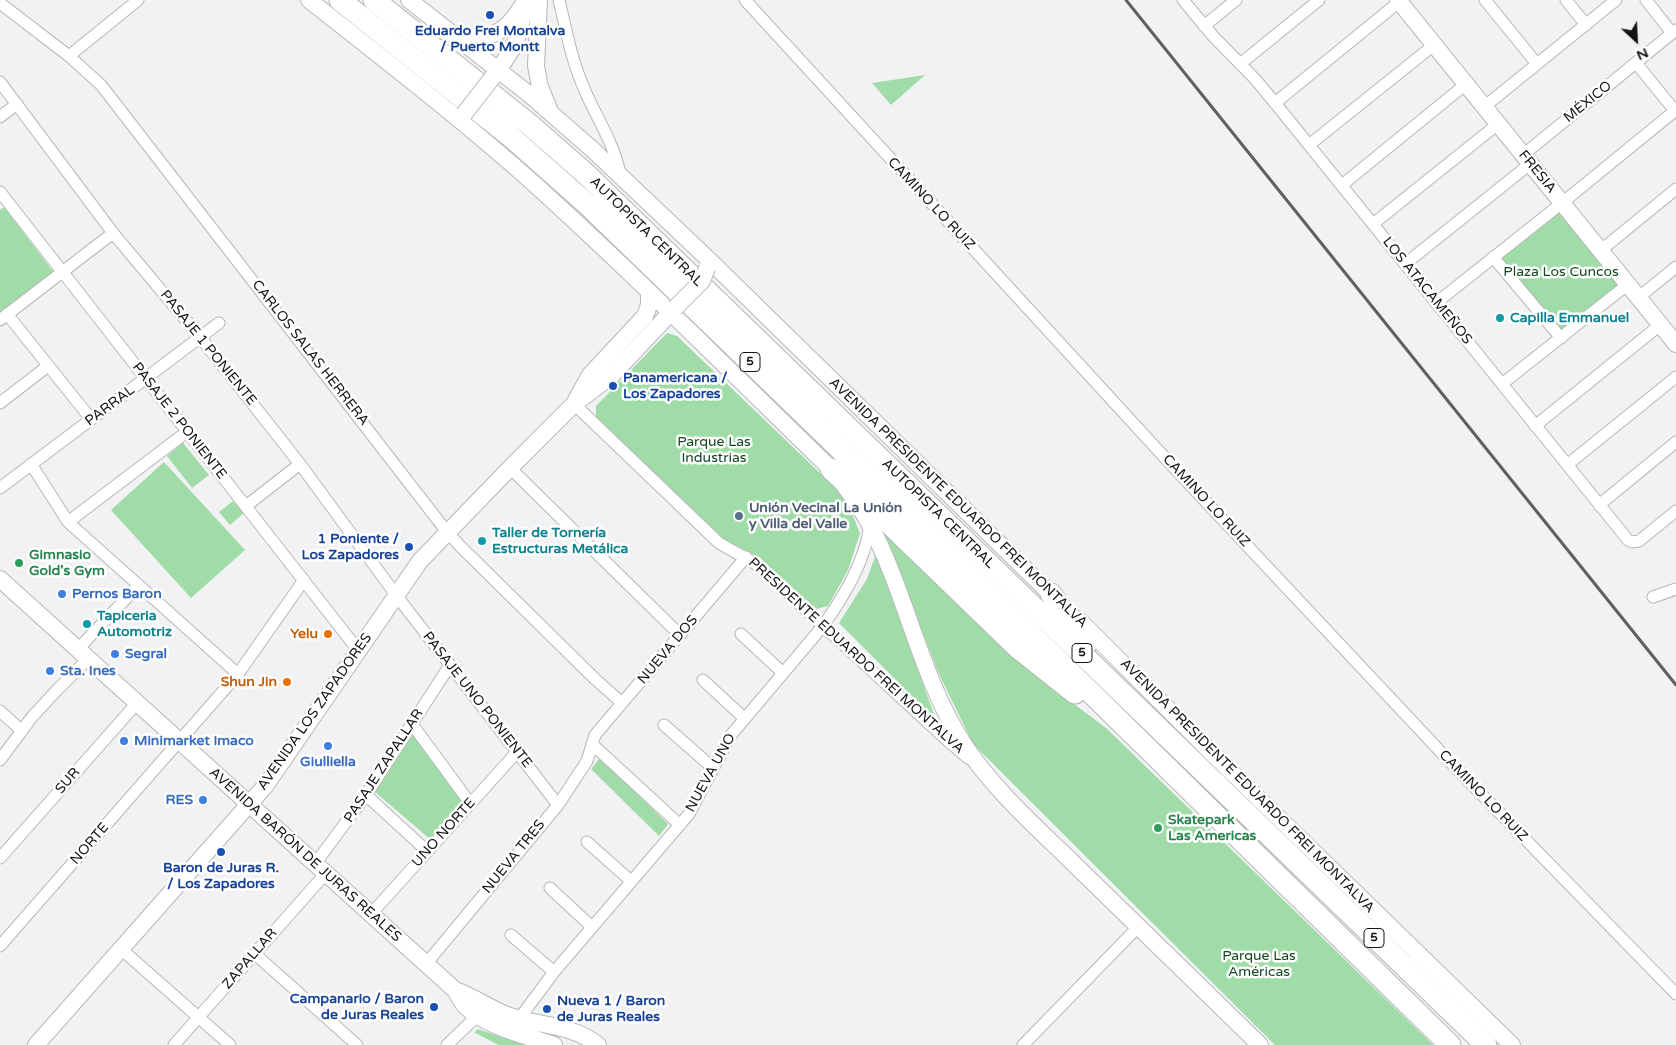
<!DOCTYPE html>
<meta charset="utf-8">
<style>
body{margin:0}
#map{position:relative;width:1676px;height:1045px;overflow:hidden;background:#f2f2f4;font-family:"Varela Round",sans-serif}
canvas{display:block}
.north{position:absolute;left:1611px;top:15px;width:50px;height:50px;-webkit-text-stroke:4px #fff;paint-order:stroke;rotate:155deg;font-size:14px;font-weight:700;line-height:20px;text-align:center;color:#141415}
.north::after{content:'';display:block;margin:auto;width:18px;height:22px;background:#141415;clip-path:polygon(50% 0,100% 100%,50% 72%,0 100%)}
</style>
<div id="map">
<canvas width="1676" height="1045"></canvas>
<div class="north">N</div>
</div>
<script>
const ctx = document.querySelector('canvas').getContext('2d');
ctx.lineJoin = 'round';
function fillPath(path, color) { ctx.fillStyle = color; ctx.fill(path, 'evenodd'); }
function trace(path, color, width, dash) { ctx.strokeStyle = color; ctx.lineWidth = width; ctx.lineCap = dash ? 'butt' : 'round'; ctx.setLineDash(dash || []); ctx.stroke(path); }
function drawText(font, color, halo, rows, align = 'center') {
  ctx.font = font + ' "Varela Round",sans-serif'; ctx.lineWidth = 5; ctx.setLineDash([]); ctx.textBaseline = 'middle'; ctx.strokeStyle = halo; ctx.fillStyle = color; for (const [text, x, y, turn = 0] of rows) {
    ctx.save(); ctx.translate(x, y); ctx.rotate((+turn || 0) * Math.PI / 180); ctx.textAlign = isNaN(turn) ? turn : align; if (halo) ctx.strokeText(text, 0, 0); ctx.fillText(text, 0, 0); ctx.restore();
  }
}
const green = new Path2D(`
 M925 75 891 105 872 83Z
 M4 207 54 273 0 314V210Z
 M1561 207 1623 285 1561 334 1497 258Z
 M667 333 677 336 845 497 860 533 848 570 828 606 816 609 760 558 717 535 596 417V406Z
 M183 443 209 475 192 488 167 456Z
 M164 462 245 550 191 598 111 510Z
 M233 501 244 513 230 525 219 512Z
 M883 532 1018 662 1106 728 1433 1045H1275L973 744 939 674Z
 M876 554 936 720 839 623 867 579Z
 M413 734 465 803 431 840 375 792Z
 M600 758 668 824 659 836 591 769Z
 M477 1029 525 1045H499L475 1033Z`);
const street = new Path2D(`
 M559 0C566 29 571 58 583 86 595 116 614 142 620 174
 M745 0 1178 472 1453 765 1676 994
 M1183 0 1213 36 1255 79 1275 103 1628 540 1632 542 1639 541 1676 511
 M1485 0 1537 64
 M1566 0 1586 25
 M1646 0 1672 33
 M0 3 69 56 101 85 447 532 461 547 595 679 622 703
 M1204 26 1236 0
 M69 56 138 0
 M1636 63 1675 111
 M1240 64 1319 0
 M0 82 113 233 200 337 300 464 396 595 558 805
 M1275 103 1399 2
 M1484 107 1616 0
 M0 117 17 104
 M1309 145 1434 45
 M1523 155 1676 30
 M1342 185 1466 84
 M0 192 358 650
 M1373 224 1498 124
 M1600 251 1676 189
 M1493 257 1561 338
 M1405 264 1530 164
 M1638 298 1676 267
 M1436 303 1562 203 1676 110
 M7 314 91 419
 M0 320 113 233
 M1502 384 1627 285
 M0 403 48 366
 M574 404 719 543 756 564 948 741 968 758
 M1535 426 1660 325
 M31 464 68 522 238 674
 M1567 465 1676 377
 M510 468 680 635
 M0 488 219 323
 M1599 505 1676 442
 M246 506 300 464
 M68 522 188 431
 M1653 597 1676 589
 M741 634 783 673
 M78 649 138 586
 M703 680 744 718
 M0 711 22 731
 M412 724 470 803
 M664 725 713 768
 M592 744 680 825
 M0 760 32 717 57 690 88 659
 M366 795 427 851
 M587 842 631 881
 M0 858 137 703
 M315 864 366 795 450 665
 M550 888 592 927
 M371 914 517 752
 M511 935 554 972
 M0 946 238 674 304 580
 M121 949 230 1045
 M255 954 357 1045
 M426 964 558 805 587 761 595 735 746 557
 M516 1023 554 972 689 814 731 735 823 626C844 596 865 562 870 525
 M174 1045 326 873
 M447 1045 478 1015
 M1023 1045 1138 927`);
const secondary = new Path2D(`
 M309 0C384 59 460 118 531 181 634 274 732 373 831 469 845 486 859 504 870 525 907 595 920 676 963 743 992 788 1035 826 1073 863 1135 924 1198 984 1260 1045
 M409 0 530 95 593 150 705 256 1058 601
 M539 0 536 66 540 87 549 109
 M1398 0 1676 344
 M455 35C487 41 505 35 522 6
 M492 78C514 49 522 37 524 0
 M576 400 590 375 645 316 649 305V293
 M0 579 455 990C458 995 461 1001 465 1006 486 1027 527 1036 554 1045
 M1078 619 1216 757 1512 1045
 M455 990C473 996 489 1008 507 1015 539 1027 570 1023 598 1045
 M36 1045 266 785 420 561 510 468 574 404 611 376 675 308`);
const highway = new Path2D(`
 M340 0 510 136 588 205 1032 635 1450 1045
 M374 0 530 125 587 175 1486 1045
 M831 469 865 500 1017 647 1075 693
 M1051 594 1087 643`);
const rail = new Path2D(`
 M1126 0 1676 685`);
const secondaryBridge = new Path2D(`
 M464 114 492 78
 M675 308 702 281 707 268`);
const markers = [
 [490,15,5,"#1a4fb4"],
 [1500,318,5,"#0f9aa8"],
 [613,386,5,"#1a4fb4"],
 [739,516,5,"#5c6f8a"],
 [482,541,5,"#0f9aa8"],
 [409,547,5,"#1a4fb4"],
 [19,563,5,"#2e9e5b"],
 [62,594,5,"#3f7fe0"],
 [87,624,5,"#0f9aa8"],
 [328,634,5,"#e8710a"],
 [115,654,5,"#3f7fe0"],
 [50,671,5,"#3f7fe0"],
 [287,682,5,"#e8710a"],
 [124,741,5,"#3f7fe0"],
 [328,746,5,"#3f7fe0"],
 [203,800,5,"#3f7fe0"],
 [1158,828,5,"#2e9e5b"],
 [221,852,5,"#1a4fb4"],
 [434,1007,5,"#1a4fb4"],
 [547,1009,5,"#1a4fb4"]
];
const shields = [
 [750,362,20],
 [1082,653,20],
 [1374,938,20]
];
const shieldNames = [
 ["5",750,362],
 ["5",1082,653],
 ["5",1374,938]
];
const transitNames = [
 ["Eduardo Frei Montalva",490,31],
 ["/ Puerto Montt",490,47],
 ["Panamericana /",623,378,"left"],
 ["Los Zapadores",623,394,"left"],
 ["1 Poniente /",399,539,"right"],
 ["Los Zapadores",399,555,"right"],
 ["Baron de Juras R.",221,868],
 ["/ Los Zapadores",221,884],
 ["Campanario / Baron",424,999,"right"],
 ["de Juras Reales",424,1015,"right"],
 ["Nueva 1 / Baron",557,1001,"left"],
 ["de Juras Reales",557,1017,"left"]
];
const streetNames = [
 ["MÉXICO",1588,102,-39],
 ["FRESIA",1537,172,51],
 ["CAMINO LO RUIZ",931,204,47],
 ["AUTOPISTA CENTRAL",646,232,44],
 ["LOS ATACAMEÑOS",1427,291,51],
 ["PASAJE 1 PONIENTE",208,348,51],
 ["CARLOS SALAS HERRERA",310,353,52],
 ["PARRAL",110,406,-37],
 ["PASAJE 2 PONIENTE",179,421,52],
 ["CAMINO LO RUIZ",1206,501,47],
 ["AVENIDA PRESIDENTE EDUARDO FREI MONTALVA",958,503,44],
 ["AUTOPISTA CENTRAL",938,514,44],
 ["NUEVA DOS",668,650,-50],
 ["PRESIDENTE EDUARDO FREI MONTALVA",856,656,42],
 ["PASAJE UNO PONIENTE",477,700,52],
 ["AVENIDA LOS ZAPADORES",315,712,-55],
 ["PASAJE ZAPALLAR",384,766,-57],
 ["NUEVA UNO",711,773,-61],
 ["SUR",68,781,-49],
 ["AVENIDA PRESIDENTE EDUARDO FREI MONTALVA",1247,786,45],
 ["CAMINO LO RUIZ",1483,796,46],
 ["UNO NORTE",444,833,-48],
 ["NORTE",90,844,-49],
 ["AVENIDA BARÓN DE JURAS REALES",305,855,42],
 ["NUEVA TRES",514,857,-51],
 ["ZAPALLAR",250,959,-49]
];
const parkNames = [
 ["Plaza Los Cuncos",1561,272],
 ["Parque Las",714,442],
 ["Industrias",714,458],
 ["Parque Las",1259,956],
 ["Américas",1259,972]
];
const cultureNames = [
 ["Capilla Emmanuel",1510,318],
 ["Taller de Tornería",492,533],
 ["Estructuras Metálica",492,549],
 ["Tapiceria",97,616],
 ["Automotriz",97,632]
];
const serviceNames = [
 ["Unión Vecinal La Unión",749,508],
 ["y Villa del Valle",749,524]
];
const leisureNames = [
 ["Gimnasio",29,555],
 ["Gold's Gym",29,571],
 ["Skatepark",1168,820],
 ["Las Americas",1168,836]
];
const shopNames = [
 ["Pernos Baron",72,594],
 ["Segral",125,654],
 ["Sta. Ines",60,671],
 ["Minimarket Imaco",134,741],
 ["Giulliella",328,762,"center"],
 ["RES",193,800,"right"]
];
const foodNames = [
 ["Yelu",318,634],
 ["Shun Jin",277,682]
];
fillPath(green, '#9fdca7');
trace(street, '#b7b7b9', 13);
trace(secondary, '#b7b7b9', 18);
trace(highway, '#b7b7b9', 23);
trace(street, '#fff', 11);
trace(secondary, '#fff', 16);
trace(highway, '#fff', 21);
trace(rail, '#606062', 3);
trace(secondaryBridge, '#b7b7b9', 18, []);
trace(secondaryBridge, '#fff', 16);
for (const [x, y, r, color] of markers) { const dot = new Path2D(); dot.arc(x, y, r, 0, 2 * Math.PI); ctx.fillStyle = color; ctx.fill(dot); trace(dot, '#fff', 2); }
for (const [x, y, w] of shields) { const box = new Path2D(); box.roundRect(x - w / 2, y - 9.5, w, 19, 4); ctx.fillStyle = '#fff'; ctx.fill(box); trace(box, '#141415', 1); }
drawText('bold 12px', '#141415', null, shieldNames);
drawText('bold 14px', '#164399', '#fff', transitNames);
drawText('14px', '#141415', '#fff', streetNames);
drawText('14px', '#12471f', '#fff', parkNames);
drawText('bold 14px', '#0d838f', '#fff', cultureNames, 'left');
drawText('bold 14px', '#4e5e75', '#fff', serviceNames, 'left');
drawText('bold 14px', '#27864d', '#fff', leisureNames, 'left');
drawText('bold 14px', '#366cbe', '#fff', shopNames, 'left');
drawText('bold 14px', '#c56008', '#fff', foodNames, 'right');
</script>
